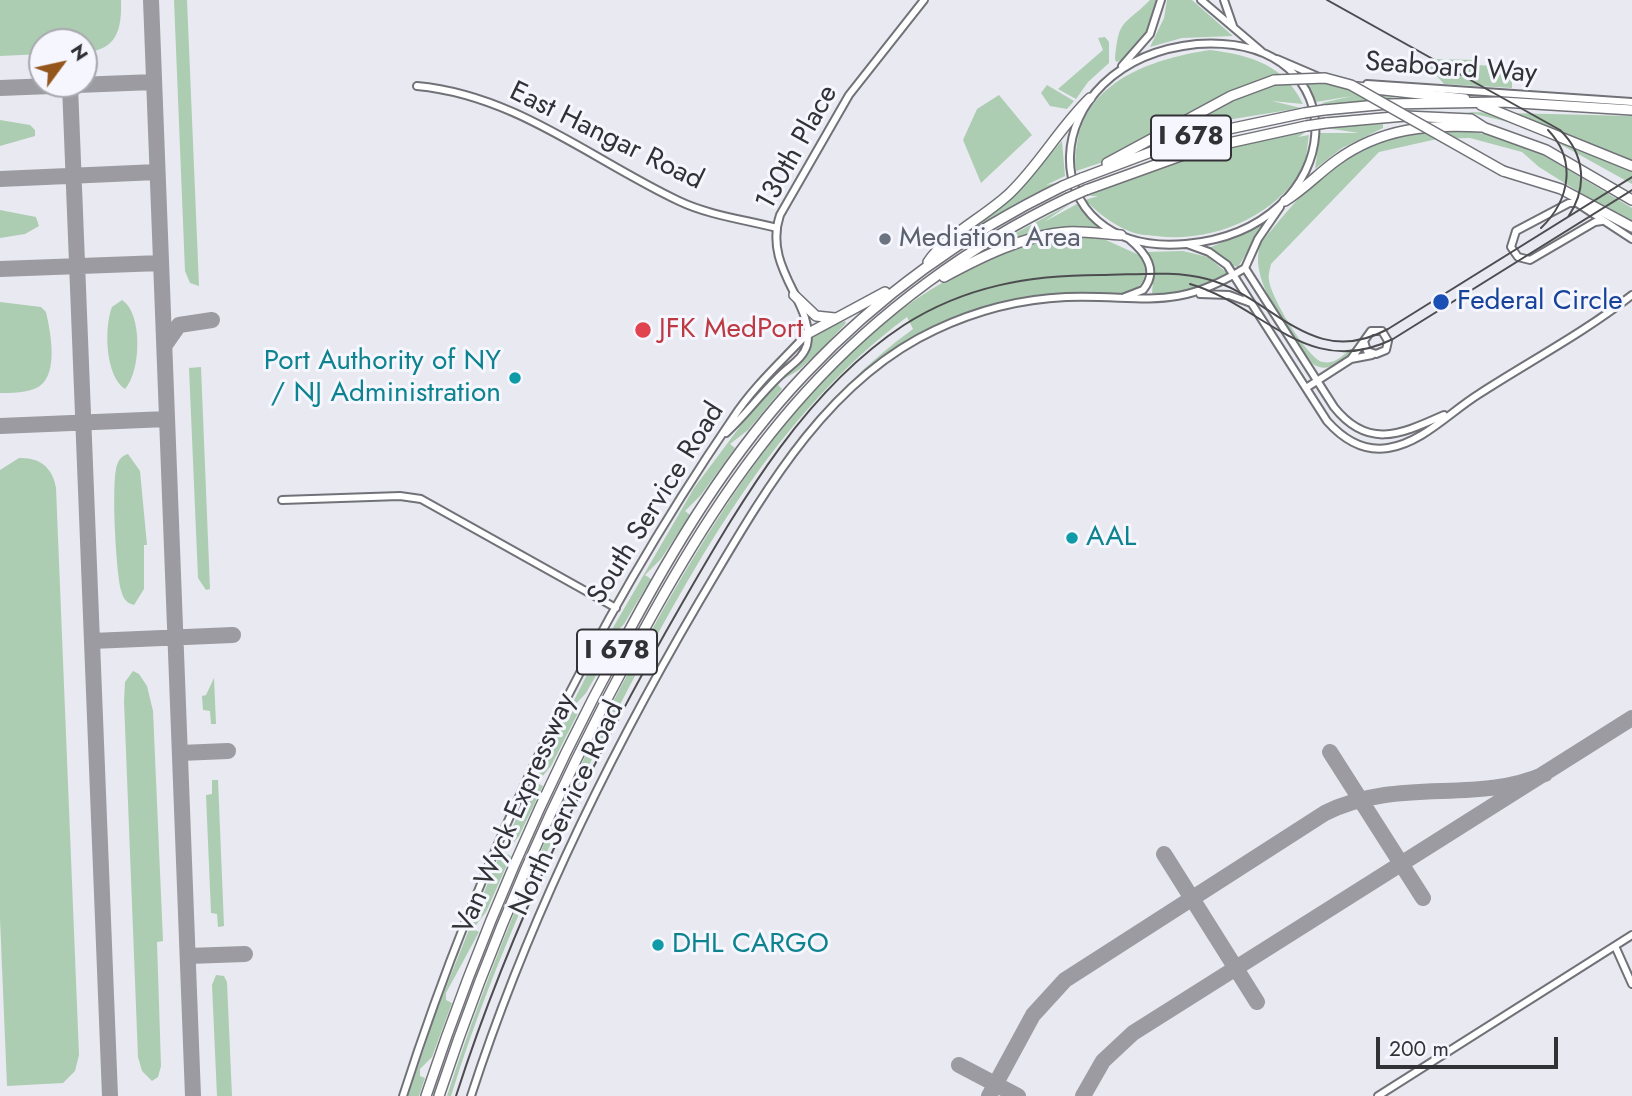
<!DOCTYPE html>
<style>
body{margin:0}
#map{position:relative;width:1632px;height:1096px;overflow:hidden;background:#e9e9f1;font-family:Jost,sans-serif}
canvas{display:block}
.north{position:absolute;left:28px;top:28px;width:70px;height:70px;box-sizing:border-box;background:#f6f6ff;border:2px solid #a8a8af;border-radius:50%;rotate:57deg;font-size:19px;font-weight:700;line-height:28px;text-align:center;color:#323236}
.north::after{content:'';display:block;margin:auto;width:24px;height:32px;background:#95561d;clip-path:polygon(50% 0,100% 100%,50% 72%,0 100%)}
.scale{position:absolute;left:1376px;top:1037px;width:182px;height:32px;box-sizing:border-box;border:4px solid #323236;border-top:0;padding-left:9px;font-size:21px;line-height:24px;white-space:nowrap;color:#323236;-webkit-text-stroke:5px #f6f6ff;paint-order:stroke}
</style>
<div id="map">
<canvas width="1632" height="1096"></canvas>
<div class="north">N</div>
<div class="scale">200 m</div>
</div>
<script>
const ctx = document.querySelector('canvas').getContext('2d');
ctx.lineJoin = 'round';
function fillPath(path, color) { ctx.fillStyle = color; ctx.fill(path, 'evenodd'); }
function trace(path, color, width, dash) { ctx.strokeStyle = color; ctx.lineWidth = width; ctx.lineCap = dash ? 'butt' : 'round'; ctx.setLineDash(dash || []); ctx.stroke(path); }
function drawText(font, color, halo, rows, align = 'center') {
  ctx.font = font + ' Jost,sans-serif'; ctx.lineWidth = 6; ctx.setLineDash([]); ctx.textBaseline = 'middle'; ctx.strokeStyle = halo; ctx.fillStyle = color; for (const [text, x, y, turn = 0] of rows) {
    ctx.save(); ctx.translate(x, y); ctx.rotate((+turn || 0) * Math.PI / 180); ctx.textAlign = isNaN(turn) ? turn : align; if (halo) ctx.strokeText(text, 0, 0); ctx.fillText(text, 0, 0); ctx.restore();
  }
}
const green = new Path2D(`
 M0 0H121C122 29 117 51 84 52V42H42V54L0 56Z
 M174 0H187L199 286 190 283 185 271Z
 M1150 0H1158C1151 24 1142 52 1117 62L1115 60C1119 18 1122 28 1150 0Z
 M1167 0H1192L1233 36 1182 38 1150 47 1164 18Z
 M1105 37 1109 42V63L1088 82 1076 99 1058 89 1103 50 1098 38Z
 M1210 50C1251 55 1284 65 1303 104L1272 101 1301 108 1233 119 1076 171C1074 159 1076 150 1078 138 1091 78 1157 58 1210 50Z
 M1429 59 1477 60V65L1512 67V88L1444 84 1429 67Z
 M1296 70 1342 88 1396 98 1323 105 1322 103 1352 96 1316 102Z
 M1047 85 1074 101 1067 109 1050 106 1041 93Z
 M999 95 1032 135 981 183 963 140 977 109Z
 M1467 112 1632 116V184L1551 139 1512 123Z
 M0 120 30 125 35 130V136L0 146Z
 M1383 124V128L1342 148 1315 169 1320 133H1359L1326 128Z
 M1450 128 1502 137 1528 146 1632 208V225L1539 167 1522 152 1470 138 1437 139 1379 152 1271 264C1270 269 1268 275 1269 280 1270 296 1308 360 1323 362 1339 365 1345 350 1356 347 1345 359 1329 375 1313 364 1292 332 1246 281 1261 243 1293 203 1339 148 1391 135 1409 130 1431 130 1450 128Z
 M1306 132 1298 137 1309 135C1307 146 1307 162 1301 171 1272 219 1209 243 1156 236 1147 235 1137 235 1129 231 1112 224 1098 213 1085 200L1098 196H1089C1147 163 1240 145 1306 132Z
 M1062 141 1065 176 1046 185 1061 182 972 229 1016 193Z
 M1070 204 1044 222 1077 204 1101 230 1087 227 997 243Z
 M0 210 36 217 39 226 25 234 0 238Z
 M1264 224 1238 267 1230 265 1209 248Z
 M1086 237 1106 240 1139 255C1152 272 1143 291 1123 294 968 287 888 337 788 450 826 404 865 364 913 329L907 317C776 414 698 558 623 699 556 827 494 958 451 1096H447C500 933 569 777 653 628 730 490 832 328 983 262 1015 247 1050 236 1086 237Z
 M1183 251 1208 257 1227 273C1208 287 1176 298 1152 293L1154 269 1146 252Z
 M122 300C143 313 141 372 125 389 105 376 104 327 112 307Z
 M0 302 41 307 46 312C51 334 60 380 34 389 24 393 10 393 0 393Z
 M845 321 846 323C832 338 817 354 801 368 794 375 784 376 778 385L782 389 748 430 730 444 735 448 701 495 685 511 690 515 661 559 645 575 651 579 624 624 608 641 614 644 586 693 572 708 578 713 551 766 537 783 543 786 519 836 505 853 511 856 486 912 473 929 479 932 446 993V1000L452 1003 432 1057 420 1069V1076L425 1078 419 1096H408L438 1007 493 870 536 775 596 657 694 488 765 393 806 357 815 332Z
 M201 367 210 589 206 590 198 578 189 368Z
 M128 454 140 471 147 545H144V589L134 605C126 603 123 598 121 590 116 571 111 482 117 465 119 459 122 456 128 454Z
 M19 458C40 457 53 468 56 488L79 1055 75 1071 63 1083 7 1086 0 919V470Z
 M133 671 139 674 147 686 153 711 163 941 157 942 161 1066 158 1077 152 1081 142 1071 138 1057 124 701 125 682Z
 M214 678 216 724H211L210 711 203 710 202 696 206 695Z
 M212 780H218L224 926 218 927 217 914 211 913 206 795 212 794Z
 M216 975 224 976 227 982 232 1096H217L212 985Z`);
const taxiway = new Path2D(`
 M151 0 193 1096
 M70 86 110 1096
 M0 88 154 82
 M0 179 157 172
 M0 269 161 263
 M165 345 179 325 212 320
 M0 426 167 419
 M92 641 233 635
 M1330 752 1423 898
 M180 753 228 751
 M1164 854 1257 1002
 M188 956 245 954
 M959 1065 1018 1096
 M989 1096 1033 1015 1065 980 1325 813C1399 776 1475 805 1545 774
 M1083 1096 1103 1061 1133 1033 1632 718`);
const minor = new Path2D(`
 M1201 0 1261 51
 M1224 0 1233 26
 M1197 44C1363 33 1350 229 1186 244 1028 258 1031 61 1197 44Z
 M1277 59 1319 77
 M1122 66 1150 34 1161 0
 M1367 84 1632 102
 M417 86C516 95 592 160 679 201 708 215 746 220 777 228
 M1602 221 1595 222 1530 260 1518 257 1511 247 1516 231 1569 203H1577L1632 239
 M1187 244 1209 252 1227 265 1327 421C1343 439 1363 452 1388 448 1422 443 1450 412 1479 394 1530 361 1585 332 1632 295
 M1245 268 1334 407C1369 451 1403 433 1444 415
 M1245 268 1258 239 1280 207
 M1200 294 1229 295 1251 303
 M1125 297 1143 290C1159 271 1146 253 1129 239
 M1351 359 1371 331H1382L1388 341 1386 350 1376 354 1367 351 1364 341
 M1306 388 1351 359 1372 355
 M726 433C748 413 764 389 786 370 794 363 804 356 807 345 816 304 762 269 780 215L849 95 924 0
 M282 500 400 496 421 499 616 608
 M1615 946 1632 984
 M403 1096C480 856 591 626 733 418 753 387 782 361 807 334
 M471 1096C527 923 607 759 699 602 759 501 823 382 935 330 975 311 1021 299 1066 297 1142 294 1173 313 1245 268
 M1378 1096 1632 935`);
const highway = new Path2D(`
 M1357 87 1465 99
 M1481 105 1632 166
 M1324 110 1388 104 1502 102 1632 110
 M1326 123 1405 116 1471 119 1485 128 1546 150 1632 200
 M1107 163 1231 96 1274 80
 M1503 171 1561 189 1632 227
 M1082 178 1191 137 1304 113
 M1086 190 1197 150 1306 126
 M1285 201C1304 189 1319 173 1337 160 1381 128 1429 124 1482 127
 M928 262C945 236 986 216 1010 193 1040 164 1060 127 1090 98
 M944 277C981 257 1025 235 1067 232 1085 231 1103 234 1121 235
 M794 295 816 316 835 318
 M807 334 885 292
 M426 1096C478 940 543 789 622 644 673 548 730 453 805 374 879 295 966 233 1063 186
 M439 1096C490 942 555 793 633 650 682 559 736 469 806 392 879 311 970 245 1068 198`);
const tram = new Path2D(`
 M1327 0 1560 130C1585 154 1588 188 1568 217
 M1541 228C1570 200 1577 160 1548 130
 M1190 284C1263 305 1309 381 1393 339L1632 190
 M456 1096C512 922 593 758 684 600 742 500 805 390 904 325 965 286 1030 275 1100 275 1134 275 1174 270 1207 279 1273 296 1311 371 1388 329L1632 177`);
const highwayBridge = new Path2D(`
 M1274 80 1325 78 1351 85 1503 171
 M1304 113 1324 110
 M1306 126 1326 123
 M1063 186 1082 178
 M1068 198 1086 190`);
const markers = [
 [885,239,7,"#6b7280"],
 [1441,302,9,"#1a4fb4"],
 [643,330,9,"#e0444e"],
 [515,378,7,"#0f9aa8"],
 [1072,538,7,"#0f9aa8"],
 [658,945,7,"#0f9aa8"]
];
const shields = [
 [1191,138,80],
 [617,652,80]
];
const shieldNames = [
 ["I 678",1191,138],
 ["I 678",617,652]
];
const streetNames = [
 ["Seaboard Way",1451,69,4],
 ["East Hangar Road",606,137,26],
 ["130th Place",798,148,-61],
 ["South Service Road",657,504,-58],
 ["North Service Road",568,809,-65],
 ["Van Wyck Expressway",516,814,-66]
];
const worshipNames = [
 ["Mediation Area",899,239]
];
const transitNames = [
 ["Federal Circle",1457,302]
];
const healthNames = [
 ["JFK MedPort",659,330]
];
const cultureNames = [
 ["Port Authority of NY",501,362,"right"],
 ["/ NJ Administration",501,394,"right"],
 ["AAL",1086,538],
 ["DHL CARGO",672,945]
];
fillPath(green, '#accdb1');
trace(taxiway, '#9b9ba1', 16);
trace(minor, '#717178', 10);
trace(highway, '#717178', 12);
trace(minor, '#fff', 6);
trace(highway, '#fff', 9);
trace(tram, '#4d4d51', 2);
trace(highwayBridge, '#717178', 12, []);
trace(highwayBridge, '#fff', 9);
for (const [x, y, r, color] of markers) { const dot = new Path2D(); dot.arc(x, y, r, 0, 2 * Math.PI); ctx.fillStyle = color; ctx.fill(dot); trace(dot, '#f6f6ff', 2.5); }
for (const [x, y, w] of shields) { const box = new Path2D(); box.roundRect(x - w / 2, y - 22.5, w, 45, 5); ctx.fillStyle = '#f6f6ff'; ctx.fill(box); trace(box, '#323236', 2); }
drawText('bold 26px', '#323236', null, shieldNames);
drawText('28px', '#323236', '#f6f6ff', streetNames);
drawText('28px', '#5b616d', '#f6f6ff', worshipNames, 'left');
drawText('28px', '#164399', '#f6f6ff', transitNames, 'left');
drawText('28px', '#be3a42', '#f6f6ff', healthNames, 'left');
drawText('28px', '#0d838f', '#f6f6ff', cultureNames, 'left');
</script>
